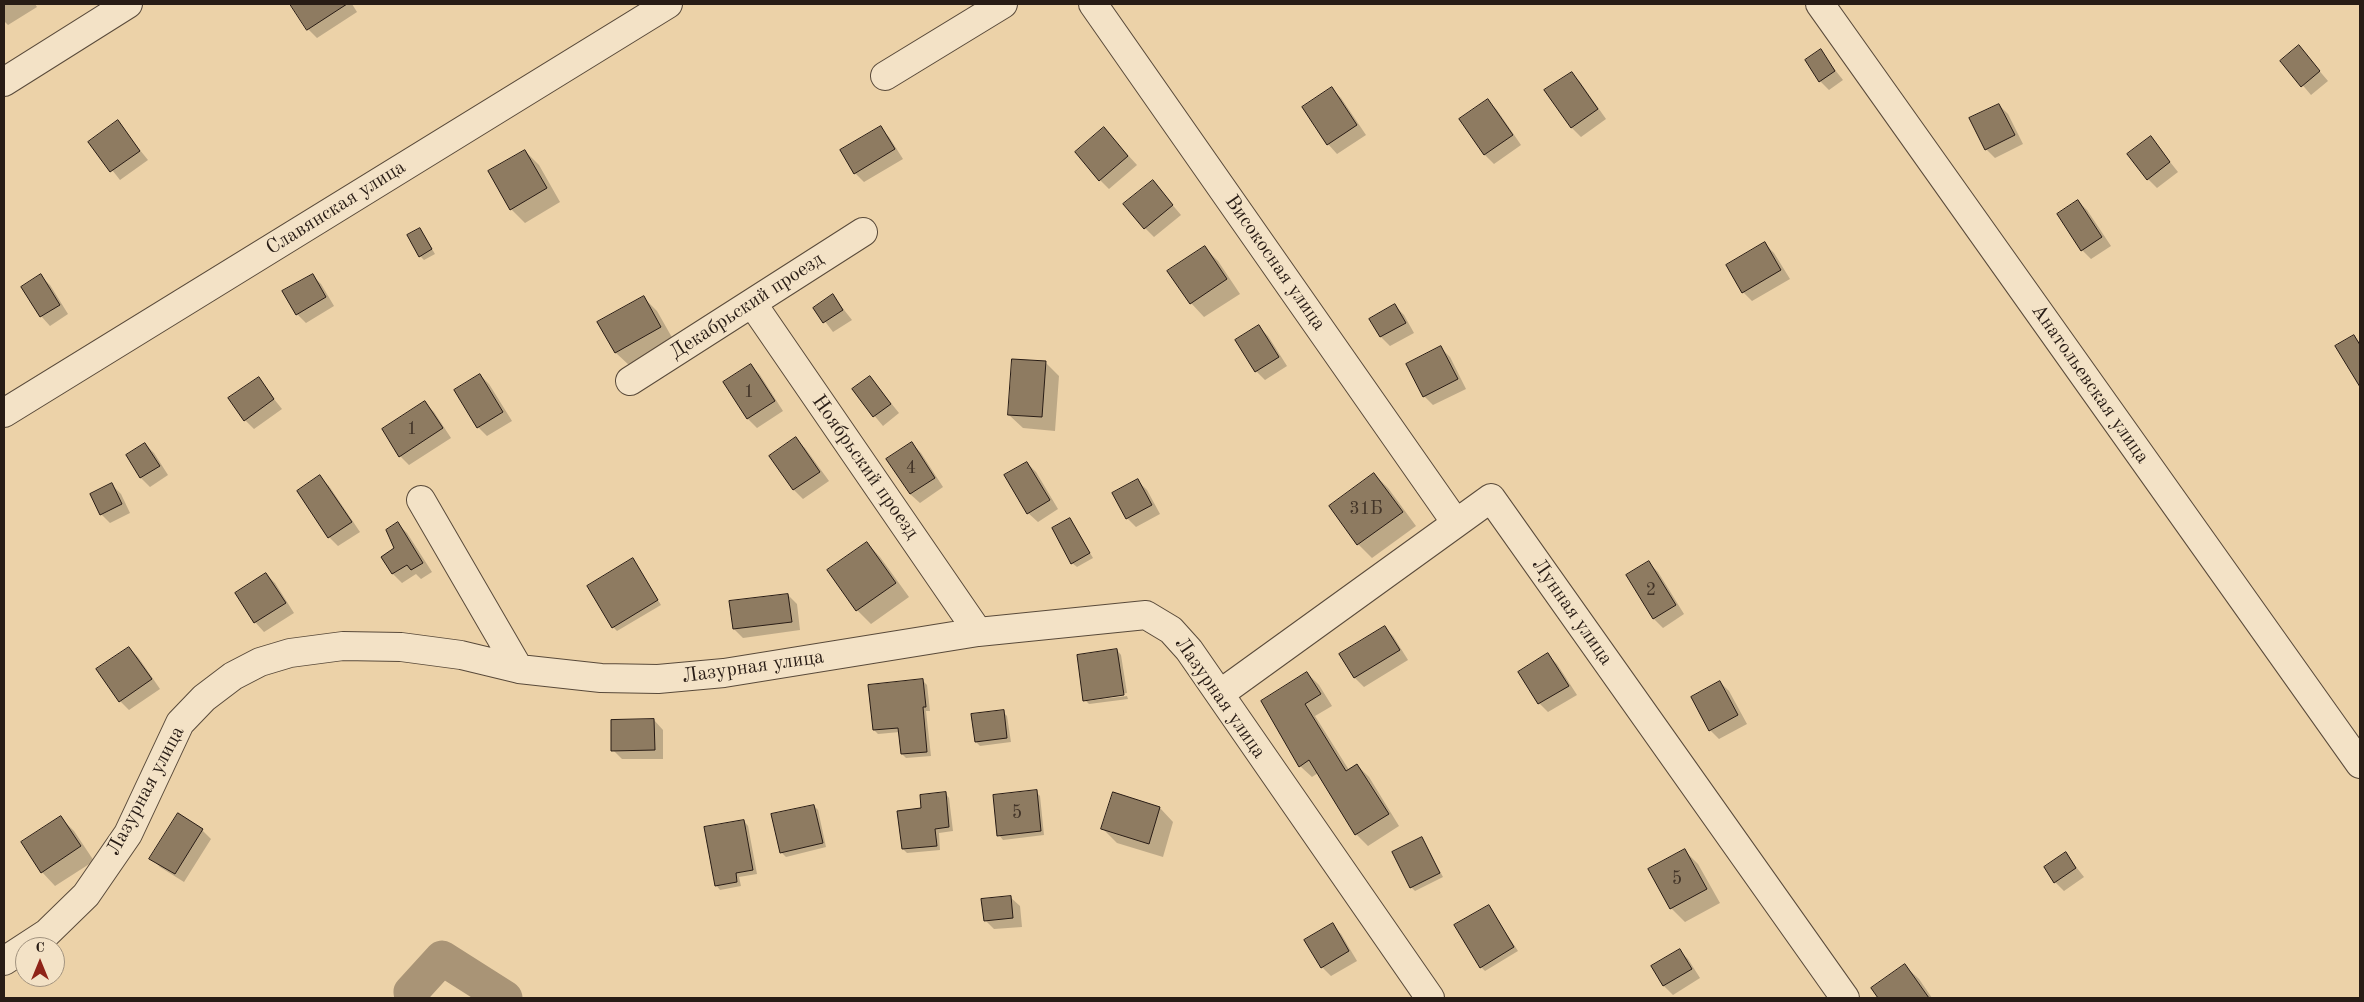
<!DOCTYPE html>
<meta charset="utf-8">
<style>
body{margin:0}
#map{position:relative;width:2364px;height:1002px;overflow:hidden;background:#ecd2a8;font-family:"Old Standard TT",serif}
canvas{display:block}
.frame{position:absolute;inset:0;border:5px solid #281c15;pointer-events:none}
.north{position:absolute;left:15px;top:937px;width:50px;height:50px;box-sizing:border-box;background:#f3e2c6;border:1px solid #a2937f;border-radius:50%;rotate:0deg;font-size:14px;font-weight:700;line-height:20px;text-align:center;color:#281c15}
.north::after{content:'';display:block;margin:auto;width:18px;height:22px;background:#8f2418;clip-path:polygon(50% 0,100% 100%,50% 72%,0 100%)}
</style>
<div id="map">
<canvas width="2364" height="1002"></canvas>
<div class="frame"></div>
<div class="north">С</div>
</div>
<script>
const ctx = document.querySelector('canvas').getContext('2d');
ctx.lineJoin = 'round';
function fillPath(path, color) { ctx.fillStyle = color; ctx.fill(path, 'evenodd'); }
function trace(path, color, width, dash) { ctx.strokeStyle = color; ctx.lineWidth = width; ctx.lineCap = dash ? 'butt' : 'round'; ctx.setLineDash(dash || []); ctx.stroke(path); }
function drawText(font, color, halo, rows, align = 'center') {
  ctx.font = font + ' "Old Standard TT",serif'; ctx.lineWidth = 4; ctx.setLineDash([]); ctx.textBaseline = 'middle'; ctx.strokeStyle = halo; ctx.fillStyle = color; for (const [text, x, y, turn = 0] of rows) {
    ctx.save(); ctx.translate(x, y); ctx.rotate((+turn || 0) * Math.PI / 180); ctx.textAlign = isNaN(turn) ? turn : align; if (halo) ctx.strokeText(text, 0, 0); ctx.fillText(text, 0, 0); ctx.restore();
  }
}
const shadow = new Path2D(`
 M4 4H35L37 7 8 25 4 21Z
 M296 4H352L357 12 317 38 308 29 293 6Z
 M2299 47 2328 81 2311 95 2282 61Z
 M1820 51 1843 80 1829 90 1820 81Z
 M1571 73 1580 82 1606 119 1581 137 1572 128 1546 91Z
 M1332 89 1341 98 1366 135 1337 154 1328 144 1303 108Z
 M1488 101 1497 110 1521 145 1494 164 1485 155 1461 120Z
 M1999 105 2008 114 2023 144 1995 158 1986 149Z
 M117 122 148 160 120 180 90 142Z
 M880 128 889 137 903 159 864 182 855 173Z
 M1104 129 1137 165 1109 189 1100 180Z
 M2151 138 2178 172 2157 188 2148 179Z
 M525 151 539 165 560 202 525 223 511 209Z
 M1153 182 1181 215 1154 237 1145 228Z
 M2078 201 2087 210 2111 246 2091 259 2082 250Z
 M420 229 435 254 424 260 420 256Z
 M1765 244 1774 253 1790 279 1752 301 1743 292Z
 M1204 247 1218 261 1240 294 1204 317 1191 303Z
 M312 275 321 284 334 306 306 323 297 314Z
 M41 276 50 285 68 314 50 326 41 316Z
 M833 296 852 320 833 332 815 308Z
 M643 297 657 311 674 341 630 366 616 353 599 322Z
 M1395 306 1404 315 1414 333 1390 346 1381 337 1371 319Z
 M1259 327 1268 336 1287 366 1265 380 1256 371Z
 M2354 336 2360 343V383L2357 380Z
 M1441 348 1450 357 1466 389 1433 405 1424 396 1408 364Z
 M1045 362 1059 376 1055 431 1023 428 1009 415Z
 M751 365 760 375 783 411 757 428 748 419 725 383Z
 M480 375 489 384 512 421 487 436 478 427Z
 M870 377 899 413 883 426 853 390Z
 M258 379 282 409 254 429 245 420Z
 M425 403 434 412 451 438 409 465 400 456Z
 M796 439 805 448 829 481 803 499 794 490 771 456Z
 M911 443 921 453 943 487 920 503 910 494Z
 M145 444 154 453 168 475 150 487 141 478 127 456Z
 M1027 463 1036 472 1058 509 1038 522 1028 513Z
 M1374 474 1388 488 1416 526 1372 558 1358 544Z
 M320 477 329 486 360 532 338 546 329 537 298 491Z
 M1138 481 1147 490 1160 514 1136 527 1127 518Z
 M112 485 121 494 130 513 110 523 101 514Z
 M1070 519 1093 558 1077 567 1072 563Z
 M398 524 407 533 432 572 421 579 416 574 402 583 393 574 382 557 396 548Z
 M867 543 880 557 909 597 871 624 857 610Z
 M633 560 661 605 617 631 613 627Z
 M1649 563 1658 572 1684 614 1663 628 1654 619Z
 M266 574 275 583 294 613 264 632 255 622 236 594Z
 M788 595 797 604 800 630 743 638 734 629Z
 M1384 627 1393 636 1408 660 1364 687 1355 678 1340 654Z
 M129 648 138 657 160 689 129 710 120 701Z
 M1117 650 1121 655 1127 693 1086 699V701L1127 696 1128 699 1089 704 1085 700Z
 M1548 655 1557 664 1577 695 1548 712 1539 703 1520 672Z
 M1307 673 1319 685 1332 706 1315 716 1349 770 1357 765 1369 777 1399 826 1368 846 1356 834 1318 773 1312 777 1300 766Z
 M923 681 927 685 930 711H926L931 756 906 758 902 754 900 732 878 734 874 730Z
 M1720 682 1729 691 1747 724 1719 739 1710 730Z
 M1003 712 1007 716 1011 742 980 746 976 742Z
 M654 720 663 730V759H622L613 750Z
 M1036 792 1040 796 1044 835 1003 840 999 835Z
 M945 793 949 798 953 831 939 833 940 850 907 853 903 849 923 809Z
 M814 806 818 810 826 847 786 857 781 852Z
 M1160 808 1173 822 1163 857 1117 843 1103 829Z
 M61 818 74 831 94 861 55 886 42 872Z
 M744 821 748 826 757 874 739 877 741 886 720 890 716 885Z
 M202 830 211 839 184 882 160 867 151 858Z
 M1422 839 1443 877 1415 891 1411 887Z
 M1684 850 1698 864 1720 903 1685 922 1671 908Z
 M2066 854 2084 877 2064 891 2055 882Z
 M1010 897 1020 906 1022 927 994 929 985 920Z
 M1488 906 1518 951 1485 971 1481 967Z
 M1332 925 1341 934 1357 961 1331 976 1322 967Z
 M1679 950 1688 959 1700 978 1673 995 1664 986 1652 967Z
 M1905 966 1919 979 1932 998H1879L1872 988Z`);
const river = new Path2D(`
 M412 998 411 992 442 958 505 998`);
const building = new Path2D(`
 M290 4H347L307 30Z
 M2299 45 2320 71 2301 87 2280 61Z
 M1821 49 1835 71 1819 82 1805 60Z
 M1572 72 1598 109 1571 128 1544 90Z
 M1332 87 1357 125 1327 145 1302 107Z
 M1488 99 1513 135 1484 155 1459 119Z
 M1999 104 2015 135 1985 150 1969 118Z
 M118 120 140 151 110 172 88 142Z
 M881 126 895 149 854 174 840 150Z
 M1104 127 1128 156 1099 181 1075 152Z
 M2151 136 2170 162 2147 180 2127 154Z
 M525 150 547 188 510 210 488 171Z
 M1153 180 1173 205 1144 229 1123 204Z
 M2078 200 2102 237 2081 251 2057 214Z
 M420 228 432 249 419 257 407 235Z
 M1765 242 1781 270 1742 293 1726 265Z
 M1205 246 1227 279 1190 304 1167 271Z
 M41 274 60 305 40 317 21 287Z
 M313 274 326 297 296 315 282 291Z
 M833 294 843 310 823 323 813 308Z
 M644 296 661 327 615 353 597 322Z
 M1395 304 1406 323 1380 337 1369 319Z
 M1259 325 1279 357 1255 372 1235 340Z
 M2354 335 2360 345V387L2335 346Z
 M1441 346 1458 379 1423 397 1406 364Z
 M1012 359 1046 361 1042 417 1008 415Z
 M751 364 775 401 747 419 723 382Z
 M480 374 503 412 477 428 454 390Z
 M870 376 891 404 873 417 852 389Z
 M259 377 274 399 244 421 228 398Z
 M425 401 443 428 399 457 382 429Z
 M796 437 820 472 793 490 769 456Z
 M912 442 935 478 910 494 886 459Z
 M145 443 160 466 140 478 126 455Z
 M1027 462 1050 500 1027 514 1004 475Z
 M1374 473 1403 512 1357 545 1329 506Z
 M320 475 352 522 328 538 297 491Z
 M1138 479 1152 505 1126 519 1112 493Z
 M112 483 122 504 100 515 90 494Z
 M1070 518 1090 553 1071 564 1052 528Z
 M398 522 423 563 411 570 407 565 392 574 381 557 394 548 386 530Z
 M867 542 896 583 856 611 827 570Z
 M633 558 658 600 612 628 587 586Z
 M1649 561 1676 605 1653 619 1626 575Z
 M266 573 286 603 254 623 235 593Z
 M788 594 792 622 733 629 729 601Z
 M1385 626 1400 650 1354 678 1339 654Z
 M129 647 152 679 119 702 96 669Z
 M1117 649 1124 695 1083 701 1077 655Z
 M1548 653 1569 686 1538 704 1518 672Z
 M1307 672 1321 694 1305 704 1346 771 1357 764 1389 814 1355 835 1309 760 1299 767 1261 701Z
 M923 679 926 707H923L927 752 901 754 898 728 873 730 868 685Z
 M1720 681 1738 715 1709 731 1691 697Z
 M1004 710 1007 738 975 742 971 714Z
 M654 719 655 750 611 751V720Z
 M1037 790 1041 831 997 836 993 795Z
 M946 792 949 827 935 829 937 846 902 849 897 811 921 808 920 795Z
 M1113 792 1160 807 1149 844 1101 829Z
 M814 805 823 843 780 853 771 814Z
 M178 813 203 829 175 874 149 859Z
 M61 816 81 846 41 873 21 842Z
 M744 820 753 870 736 873 737 882 715 886 704 827Z
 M1422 837 1440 873 1410 888 1392 852Z
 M1685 849 1707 889 1670 909 1648 869Z
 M2066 852 2076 868 2054 883 2044 867Z
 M1011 896 1013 918 984 921 981 899Z
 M1489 905 1514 947 1480 968 1454 925Z
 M1333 923 1349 951 1321 968 1304 940Z
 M1680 949 1692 969 1663 986 1651 966Z
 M1905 964 1929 998H1878L1871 988Z`);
const minor = new Path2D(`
 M1093 4 1456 523
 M1820 4 2360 764
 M885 76 1003 4
 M4 82 128 4
 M752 303 978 632
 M630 381 863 232
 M4 413 668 4
 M421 500 519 669
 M1221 693 1491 498 1845 998
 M4 961 47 933 86 895 128 834 180 723 204 698 233 676 260 662 290 653 343 646 401 647 461 655 519 669 601 678 658 679 724 673 978 632 1146 615 1171 630 1189 650 1430 998`);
const numberNames = [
 ["1",749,392],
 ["1",412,429],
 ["4",911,468],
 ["31Б",1366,509],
 ["2",1651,590],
 ["5",1017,813],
 ["5",1677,879]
];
const streetNames = [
 ["Славянская улица",336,208,-32],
 ["Високосная улица",1275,263,55],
 ["Декабрьский проезд",747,306,-33],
 ["Анатольевская улица",2090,384,55],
 ["Ноябрьский проезд",865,467,55],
 ["Лунная улица",1572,612,55],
 ["Лазурная улица",753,667,-8],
 ["Лазурная улица",1220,698,55],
 ["Лазурная улица",146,791,-62]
];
fillPath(shadow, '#0003');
trace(river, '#a99476', 35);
fillPath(building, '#8e7b61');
trace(building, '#281c15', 1);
trace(minor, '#594a3a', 30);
trace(minor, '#f3e2c6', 28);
drawText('18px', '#423428', null, numberNames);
drawText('20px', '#281c15', '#f3e2c6', streetNames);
</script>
